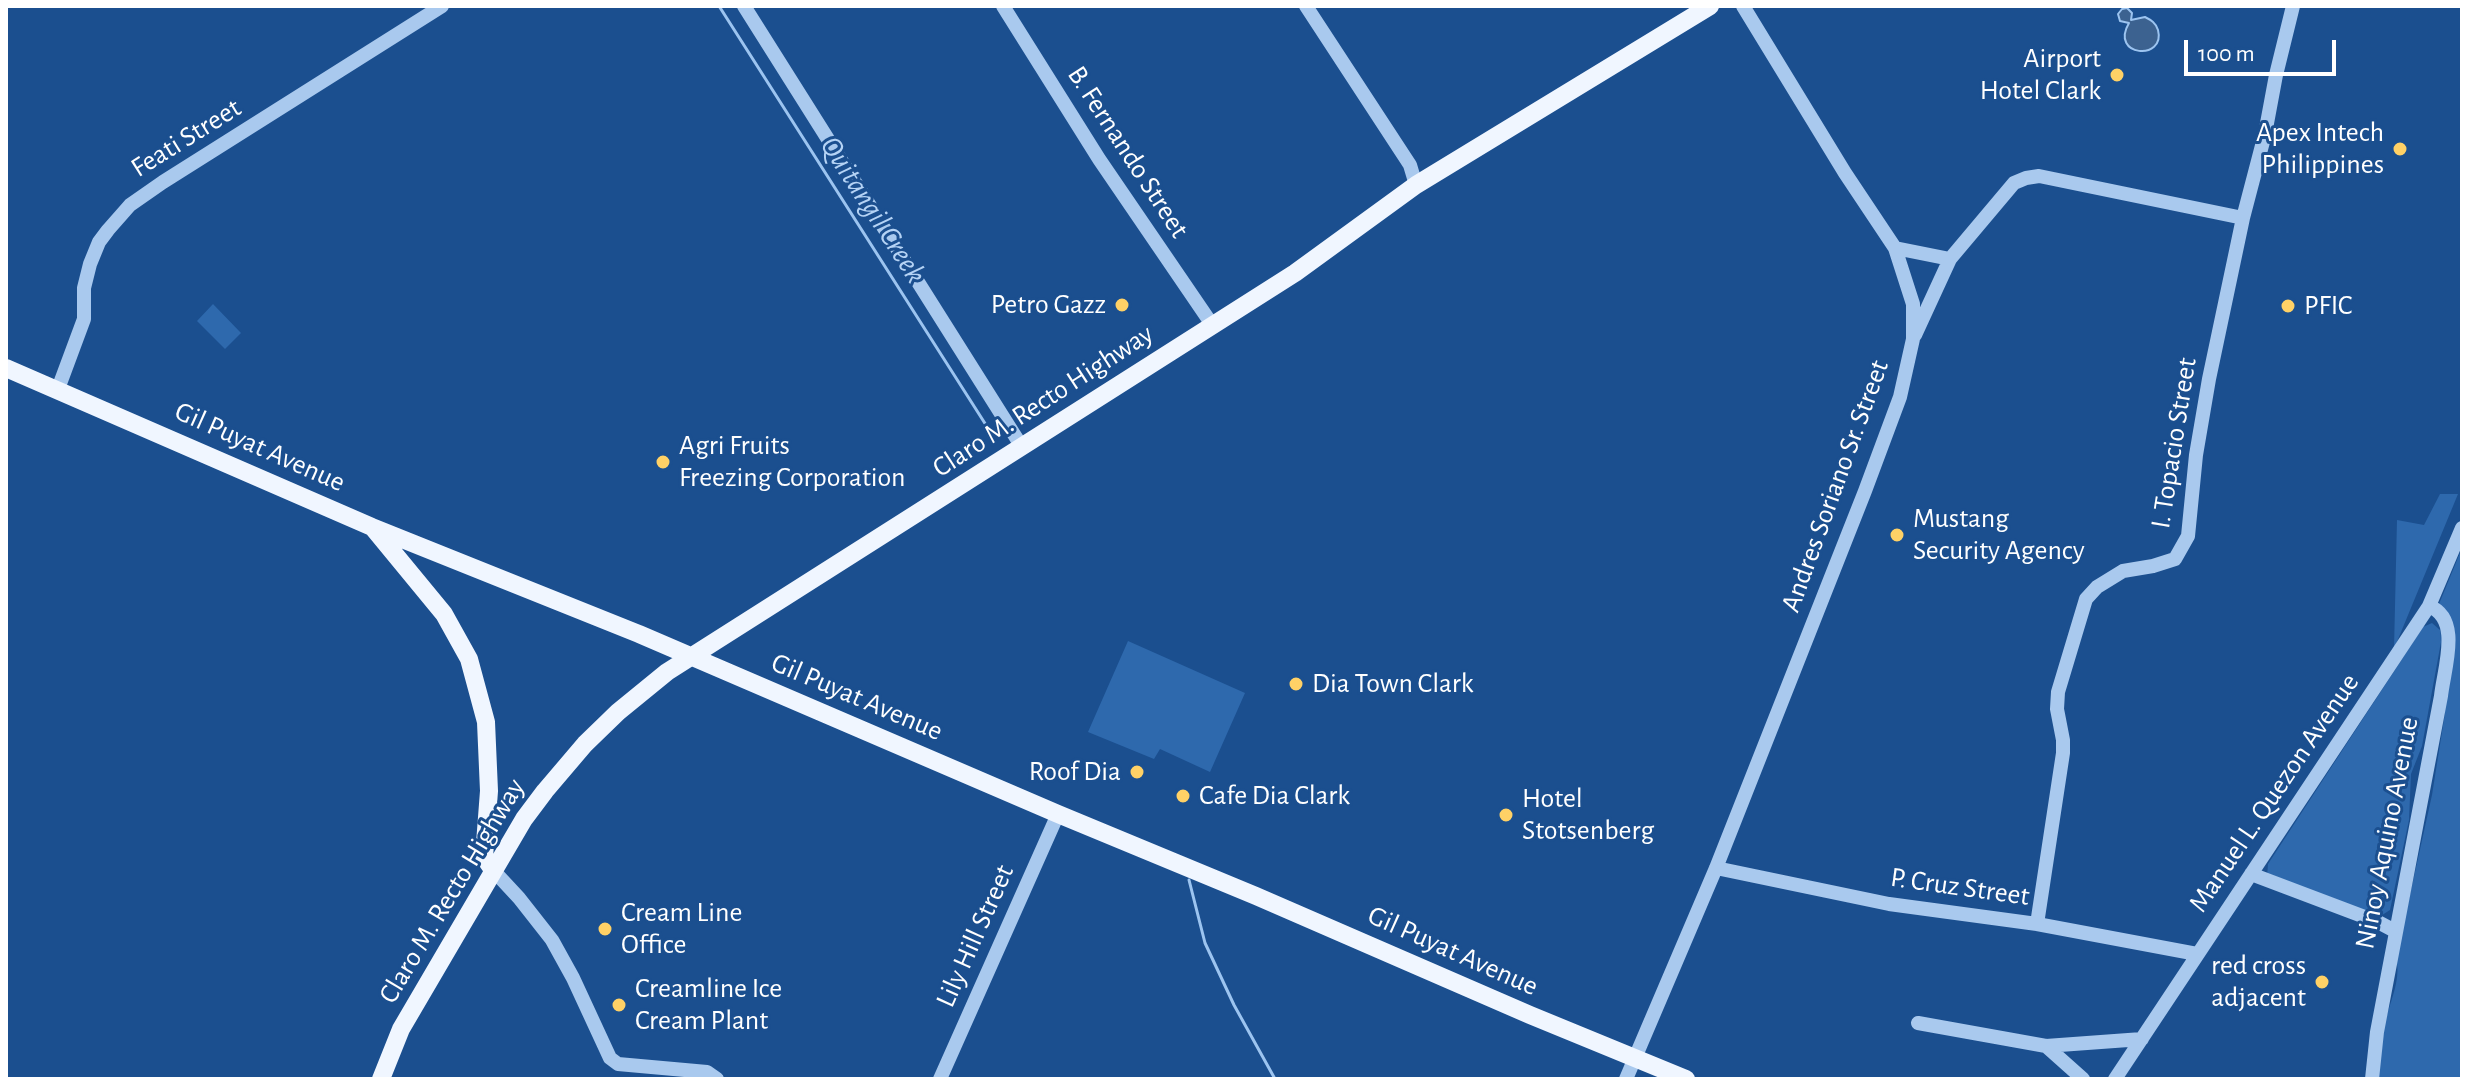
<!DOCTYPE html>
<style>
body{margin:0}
#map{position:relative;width:2468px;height:1085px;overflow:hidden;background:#1b4f8f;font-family:"Alegreya Sans",sans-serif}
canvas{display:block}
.frame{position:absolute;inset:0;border:8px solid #fff;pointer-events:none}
.scale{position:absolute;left:2184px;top:40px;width:152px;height:36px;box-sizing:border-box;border:4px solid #fff;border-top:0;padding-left:10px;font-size:24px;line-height:28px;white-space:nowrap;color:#fff;-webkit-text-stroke:6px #1b4f8f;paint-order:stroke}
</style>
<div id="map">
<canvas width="2468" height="1085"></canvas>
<div class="frame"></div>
<div class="scale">100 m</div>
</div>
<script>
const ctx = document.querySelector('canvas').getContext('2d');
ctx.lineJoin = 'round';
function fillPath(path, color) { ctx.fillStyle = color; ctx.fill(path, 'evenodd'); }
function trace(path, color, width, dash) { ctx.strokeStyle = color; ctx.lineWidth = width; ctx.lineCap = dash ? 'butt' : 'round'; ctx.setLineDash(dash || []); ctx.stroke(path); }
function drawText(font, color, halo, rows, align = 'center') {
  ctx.font = font + ' "Alegreya Sans",sans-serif'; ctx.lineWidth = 6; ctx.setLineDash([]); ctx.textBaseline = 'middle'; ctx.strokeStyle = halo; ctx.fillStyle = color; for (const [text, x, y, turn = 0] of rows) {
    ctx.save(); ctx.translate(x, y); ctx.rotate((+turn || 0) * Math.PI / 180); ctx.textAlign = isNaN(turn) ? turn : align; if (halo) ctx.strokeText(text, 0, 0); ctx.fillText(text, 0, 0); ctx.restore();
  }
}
const green = new Path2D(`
 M213 304 241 333 225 349 197 321Z
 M2440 494H2458L2394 649 2397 520 2424 525Z
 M2462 548V1079H2378C2380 1062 2382 1045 2384 1028 2388 1004 2402 982 2396 958L2432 795 2445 713 2439 604Z
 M2432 623 2440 630 2441 642 2422 746 2411 774 2409 820 2390 910 2379 917 2267 877 2268 864 2423 627Z
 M1128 641 1245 693 1210 772 1160 749 1154 759 1088 732Z`);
const water = new Path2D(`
 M2127 8 2132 13 2131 20 2145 17C2151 20 2156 23 2158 30 2166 61 2109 57 2129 23L2120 21 2118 14 2122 9Z`);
const stream = new Path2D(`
 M719 6 993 436
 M1189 880 1205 943 1234 1005 1275 1079`);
const minor = new Path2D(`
 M744 6 1022 447
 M1003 6 1099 159 1213 326
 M1306 6 1410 165 1416 185
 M1895 248 1950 259
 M1915 335 1950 259 2014 183 2026 178 2039 176 2243 218
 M58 389 84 319V288L90 264 99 242 108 230 130 205 163 182 442 6
 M1716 868 1889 904 2037 924 2197 954
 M493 870 519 898 552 940 573 978 610 1058 618 1064 707 1072 717 1079
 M2251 874 2378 922 2395 931
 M2037 924 2063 753V740L2057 709 2058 692 2086 599 2097 587 2123 571 2153 566 2175 559 2188 536 2196 455 2209 379 2243 218 2265 134 2276 75 2293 6
 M1918 1023 2046 1046 2142 1039
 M2046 1046 2083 1079
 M940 1079 1058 814
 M1626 1079 1716 868 1865 491 1900 397 1913 339V304L1895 248 1845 173 1743 6
 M2115 1079 2429 606 2462 528
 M2372 1079 2377 1032 2441 696C2444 668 2462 619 2429 606`);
const major = new Path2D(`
 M6 368 372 527 639 634 1058 814 1256 896 1530 1015 1686 1079
 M374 529 444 614 469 659 486 722 489 791 484 857 493 870
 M381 1079 401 1029 524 819 545 791 585 744 618 712 667 672 1295 273 1416 185 1710 6`);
const markers = [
 [2117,75,8,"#ffd166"],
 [2400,149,8,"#ffd166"],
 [1122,305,8,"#ffd166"],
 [2288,306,8,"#ffd166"],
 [663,462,8,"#ffd166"],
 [1897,535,8,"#ffd166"],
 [1296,684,8,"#ffd166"],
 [1137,772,8,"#ffd166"],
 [1183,796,8,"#ffd166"],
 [1506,815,8,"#ffd166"],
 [605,929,8,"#ffd166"],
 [2322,982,8,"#ffd166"],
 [619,1005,8,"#ffd166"]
];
const poiNames = [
 ["Airport",2101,59,"right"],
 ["Hotel Clark",2101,91,"right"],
 ["Apex Intech",2384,133,"right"],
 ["Philippines",2384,165,"right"],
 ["Petro Gazz",1106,305,"right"],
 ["PFIC",2304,306],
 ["Agri Fruits",679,446],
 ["Freezing Corporation",679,478],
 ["Mustang",1913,519],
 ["Security Agency",1913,551],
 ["Dia Town Clark",1312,684],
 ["Roof Dia",1121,772,"right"],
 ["Cafe Dia Clark",1199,796],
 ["Hotel",1522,799],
 ["Stotsenberg",1522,831],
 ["Cream Line",621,913],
 ["Office",621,945],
 ["red cross",2306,966,"right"],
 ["adjacent",2306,998,"right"],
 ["Creamline Ice",635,989],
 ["Cream Plant",635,1021]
];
const streetNames = [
 ["Feati Street",186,138,-32],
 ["B. Fernando Street",1128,152,57],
 ["Claro M. Recto Highway",1043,401,-33],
 ["I. Topacio Street",2174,443,-81],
 ["Gil Puyat Avenue",260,447,24],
 ["Andres Soriano Sr. Street",1835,486,-70],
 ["Gil Puyat Avenue",857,697,23],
 ["Manuel L. Quezon Avenue",2274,793,-56],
 ["Ninoy Aquino Avenue",2387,833,-79],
 ["P. Cruz Street",1960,887,8],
 ["Claro M. Recto Highway",452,891,-59],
 ["Lily Hill Street",975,936,-66],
 ["Gil Puyat Avenue",1453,951,24]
];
const waterNames = [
 ["Quitangil Creek",873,210,57]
];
fillPath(green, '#2e69ad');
fillPath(water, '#3c6290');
trace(water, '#9cc4f0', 2);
trace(stream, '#9cc4f0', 3);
trace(minor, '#a9c9ee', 14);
trace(major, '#f0f6ff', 18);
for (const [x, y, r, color] of markers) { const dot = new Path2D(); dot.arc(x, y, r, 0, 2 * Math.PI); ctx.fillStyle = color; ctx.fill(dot); trace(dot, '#1b4f8f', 3); }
drawText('28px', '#fff', '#1b4f8f', poiNames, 'left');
drawText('28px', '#fff', '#1b4f8f', streetNames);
drawText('italic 30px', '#b5d3f5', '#1b4f8f', waterNames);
</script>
